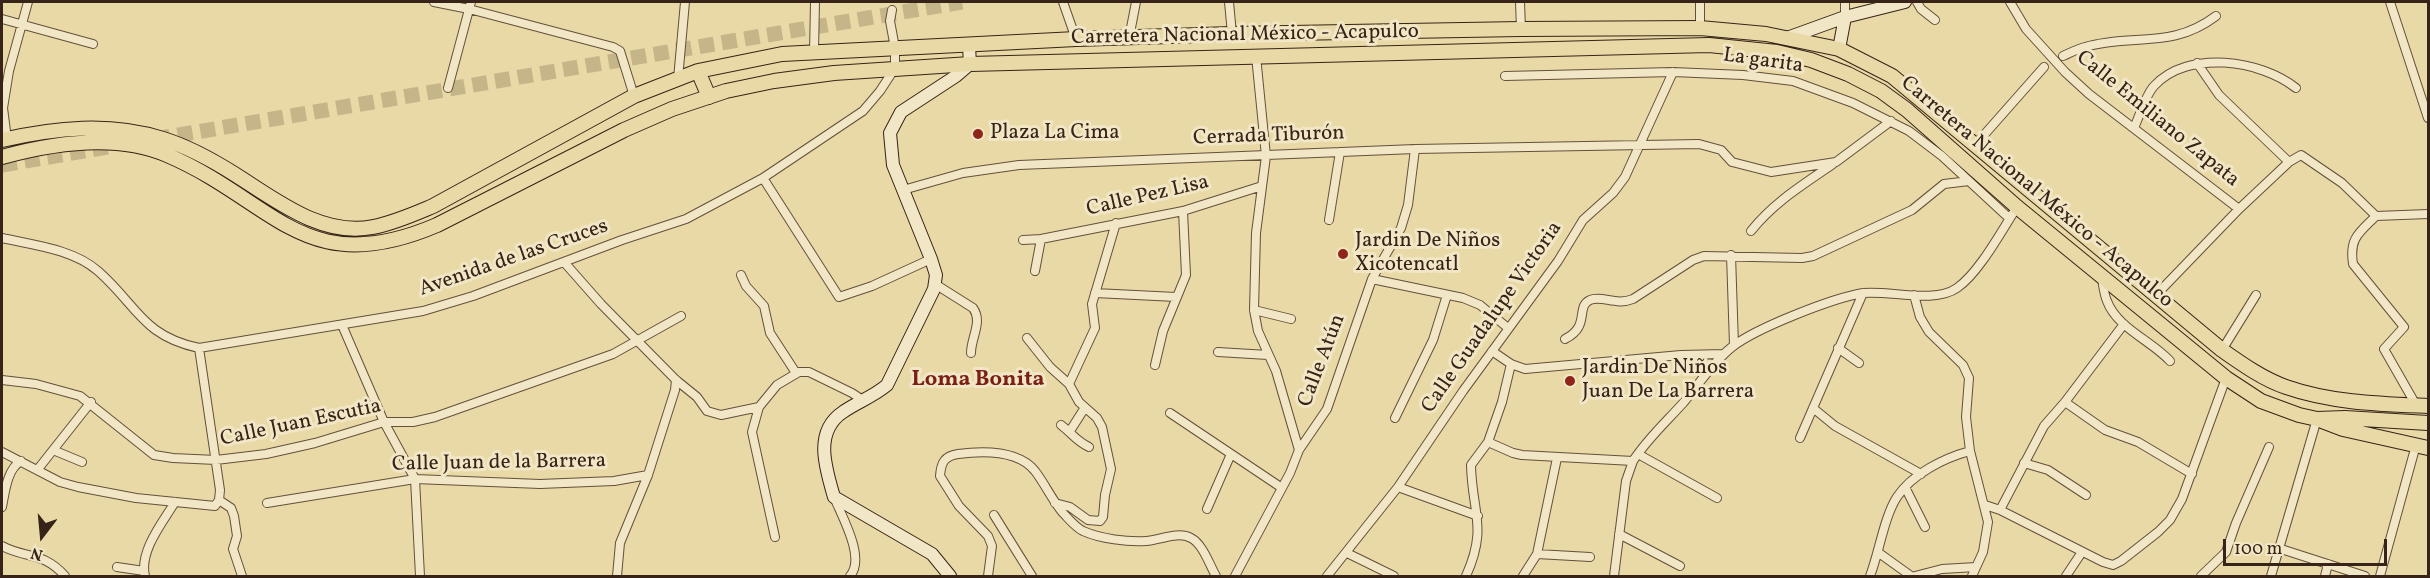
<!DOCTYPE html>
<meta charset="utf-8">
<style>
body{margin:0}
#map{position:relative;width:2430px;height:578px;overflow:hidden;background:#e9d9a6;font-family:Vollkorn,serif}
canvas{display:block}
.frame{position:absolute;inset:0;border:3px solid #372317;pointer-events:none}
.north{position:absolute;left:12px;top:506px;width:60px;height:60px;-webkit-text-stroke:4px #f1e6c5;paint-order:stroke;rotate:196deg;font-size:16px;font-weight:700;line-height:24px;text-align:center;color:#372317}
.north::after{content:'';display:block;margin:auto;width:21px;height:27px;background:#372317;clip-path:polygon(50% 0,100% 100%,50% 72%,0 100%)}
.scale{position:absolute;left:2223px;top:539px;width:164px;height:27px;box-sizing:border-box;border:3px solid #372317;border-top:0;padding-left:8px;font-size:18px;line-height:21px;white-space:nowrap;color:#372317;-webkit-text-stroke:4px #f1e6c5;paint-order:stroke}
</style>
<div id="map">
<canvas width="2430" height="578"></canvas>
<div class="frame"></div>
<div class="north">N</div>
<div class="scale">100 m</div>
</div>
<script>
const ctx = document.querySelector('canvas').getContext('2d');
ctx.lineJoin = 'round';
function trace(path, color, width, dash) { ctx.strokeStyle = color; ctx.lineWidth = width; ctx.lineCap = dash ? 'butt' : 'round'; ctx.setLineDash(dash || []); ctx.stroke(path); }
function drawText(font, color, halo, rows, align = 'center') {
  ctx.font = font + ' Vollkorn,serif'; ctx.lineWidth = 6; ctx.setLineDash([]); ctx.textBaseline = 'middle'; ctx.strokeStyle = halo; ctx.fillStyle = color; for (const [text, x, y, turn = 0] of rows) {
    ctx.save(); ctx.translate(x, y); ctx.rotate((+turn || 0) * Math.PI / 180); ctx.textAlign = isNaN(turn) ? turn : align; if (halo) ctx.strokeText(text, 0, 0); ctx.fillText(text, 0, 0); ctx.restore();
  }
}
const highwayTunnel = new Path2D(`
 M155 139 962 2
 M2 165 114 146`);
const street = new Path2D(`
 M434 2 469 9 613 47 620 51 634 96
 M1063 2 1076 39
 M1229 2 1232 34
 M1520 2 1521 29
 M1917 2 1921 9 1935 20
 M2010 2 2026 29 2065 72 2089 94 2239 209
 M2390 2 2428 118
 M1845 17V2
 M2 19 93 44
 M1700 28V2
 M1129 38 1136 2
 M814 52 815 2
 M1256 56 1266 156 1256 233 1254 310 1258 331 1276 371 1299 450
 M2063 56C2070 53 2077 49 2085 47 2133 33 2171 50 2216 16
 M2197 63 2219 95 2289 162
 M1505 76 1673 72 1743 75 1793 81 1853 103 1909 131 1942 156 2009 218
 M678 79 685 2
 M448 88 471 2
 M2134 128C2140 115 2145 96 2154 86 2188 49 2261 60 2296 88
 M7 139 3 108 9 71 28 2
 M1976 144 2044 67
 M763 178 839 297 872 286 931 259
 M903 190 963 173 1019 165 1415 149 1699 144 1721 150 1732 162 1771 172 1836 162 1891 121
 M2376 216C2359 233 2349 238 2353 264L2404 327 2384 349 2416 405
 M1329 220 1340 152
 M1751 231C1774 202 1804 184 1833 164
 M2 238C33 245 73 249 98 271 137 305 142 336 199 348L423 311 473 296 622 240 686 219 763 178 863 111 880 91 895 68V48L890 21 892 10
 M1023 240 1041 239 1183 211 1262 186
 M1731 255 1734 345
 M564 262 601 304 676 380 697 397 707 411 721 415 759 407
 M1035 271 1041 239
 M741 275 746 286 764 306 770 333 796 373
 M2102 278C2103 285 2104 294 2107 301 2117 328 2152 341 2170 361
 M1372 279 1463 298 1480 305 1508 328
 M935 284 973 308C983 322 971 337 971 353
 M1095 293 1176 297
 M2157 294 2239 209 2289 162 2301 155 2342 183 2376 216 2428 214
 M1914 295 1920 317 1929 332 1963 365 1969 378 1966 417 1970 451 1988 522 1983 552 1972 576
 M1254 310 1291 319
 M342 325 384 422 415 479 420 576
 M1027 338 1050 367 1069 384 1079 402 1097 418 1102 427 1111 469 1105 495 1103 517 1100 521 1088 520 1070 507 1055 503
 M1565 339C1591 326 1575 307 1590 300 1602 295 1616 306 1633 299L1693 260 1704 256 1802 258 1813 256 1912 210 1944 184 1969 181
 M1838 348 1859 363
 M2222 350 2256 295
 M1492 351 1511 364 1525 369 1681 355 1723 354
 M1218 352 1268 355
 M1155 365 1163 331 1186 275 1183 211
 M2 380 36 384 80 396 154 455 173 458 216 460 266 454 315 443 384 422H413L435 417 613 354 681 316
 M1069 384 1095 328 1092 304 1116 223
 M2065 402 2105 430 2138 442 2192 474
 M759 407 752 432 775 537
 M759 407 777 385 799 372H809L852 393 864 401
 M1813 408 1835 426 1921 474
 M1170 413 1282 488
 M1395 418 1433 340 1447 295
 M1061 425C1073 434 1075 440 1089 447
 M1070 431 1084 409
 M1800 438 1863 293
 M1488 442 1513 453 1522 455 1633 461
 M53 450 82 462
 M2 452 60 482 78 487 136 498 215 506 219 500 220 490 199 348
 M1638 454 1717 498
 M2024 463 2048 470 2086 495
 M38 469 91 402
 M1398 487 1478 516
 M1905 487 1925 527
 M834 497C842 517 866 558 850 576
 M219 500 231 508 234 516 237 536 233 549 242 576
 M267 503 415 479 540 484 614 481 648 475
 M1985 505 2000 510 2103 562 2113 565 2121 561 2158 532 2170 520 2182 499 2226 378
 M2 507C5 492 7 469 21 461
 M1207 509 1231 454
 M2000 510 2044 426 2065 402 2124 324
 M994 515 1032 576
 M1619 534 1680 566
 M2 546C26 559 43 551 65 576
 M2281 549 2365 576
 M1347 553 1394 576
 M1879 553 1911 576
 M1537 554 1590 557
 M117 567 144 571
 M145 576C139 551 163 522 175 502
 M617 576 620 543 648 475 675 390 676 380
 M988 576 992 546 988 536 959 506 940 476C941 463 944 456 958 454 982 451 1018 450 1035 471 1045 484 1052 500 1063 513 1069 519 1075 527 1083 531 1101 539 1127 542 1146 541 1160 540 1178 531 1191 538 1203 544 1210 566 1216 576
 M1235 576 1290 473 1299 450 1327 409 1372 279 1401 228 1408 205 1415 149
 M1327 576 1398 487 1463 391 1558 261 1583 220 1613 193 1625 177 1673 72
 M1466 576C1488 527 1472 513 1471 465L1488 442 1502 402 1511 364
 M1523 576 1537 554 1557 458
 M1614 576 1626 481 1633 461C1647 439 1667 421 1684 402 1699 384 1713 362 1732 347 1756 328 1833 298 1863 293 1890 290 1934 304 1957 288 1979 273 2002 230 2017 207
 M1870 576C1879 553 1884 517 1897 497 1912 474 1944 458 1970 451
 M1915 576 1942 569 1976 567
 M2066 576 2082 552
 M2201 576 2226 552 2236 523 2269 447
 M2271 576 2317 419
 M2325 576 2328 564
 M2380 576 2416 445`);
const secondary = new Path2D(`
 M1787 38 1845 17 1905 2
 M1839 49 1845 17
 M950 576 932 554 834 497C826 469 813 432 843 412 857 402 873 397 887 385L934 289 936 275 931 259 893 165 890 133 901 112 956 76 970 64 969 46`);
const primary = new Path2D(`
 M698 71 709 97
 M2 140C55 128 110 122 163 139 189 147 214 161 236 175 277 201 322 237 373 227 394 223 414 214 433 206L634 96 698 71 782 54 1076 39 1232 34 1521 29 1700 28 1766 34 1839 49 1892 76 2222 350C2242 364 2263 379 2286 387 2332 403 2381 404 2428 406
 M2 157C53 143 116 133 167 155 275 201 304 282 437 225L624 130 672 109 726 91 774 81 834 73 970 64 1709 45 1777 52 1811 60 1848 74 1881 91 1907 110 2017 207 2226 378 2261 401 2299 415 2317 419 2345 418 2428 423
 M2322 421 2343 429 2428 448`);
const markers = [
 [978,134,6,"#8f2418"],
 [1343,254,6,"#8f2418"],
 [1570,381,6,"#8f2418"]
];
const streetNames = [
 ["Carretera Nacional México - Acapulco",1245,36,-1],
 ["La garita",1763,62,8],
 ["Calle Emiliano Zapata",2157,120,39],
 ["Cerrada Tiburón",1269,137,-2],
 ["Carretera Nacional México - Acapulco",2036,193,40],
 ["Calle Pez Lisa",1148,197,-13],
 ["Avenida de las Cruces",514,259,-19],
 ["Calle Guadalupe Victoria",1493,318,-55],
 ["Calle Atún",1323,361,-69],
 ["Calle Juan Escutia",301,424,-12],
 ["Calle Juan de la Barrera",499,464,-1]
];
const poiNames = [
 ["Plaza La Cima",990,134],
 ["Jardin De Niños",1355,242],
 ["Xicotencatl",1355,266],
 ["Jardin De Niños",1582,369],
 ["Juan De La Barrera",1582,393]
];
const neighbourhoodNames = [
 ["Loma Bonita",978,381]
];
trace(highwayTunnel, '#c5b589', 15, [15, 8]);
trace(street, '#64503b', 10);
trace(secondary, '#372317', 14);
trace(primary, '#372317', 16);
trace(street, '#f1e6c5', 8);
trace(secondary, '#f1e6c5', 12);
trace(primary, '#e9d9a6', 14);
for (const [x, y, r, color] of markers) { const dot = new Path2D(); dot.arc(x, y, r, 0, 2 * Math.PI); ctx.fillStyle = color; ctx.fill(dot); trace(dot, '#f1e6c5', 2); }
drawText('21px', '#372317', '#f1e6c5', streetNames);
drawText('21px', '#372317', '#f1e6c5', poiNames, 'left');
drawText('bold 22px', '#7a1f14', '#f1e6c5', neighbourhoodNames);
</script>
